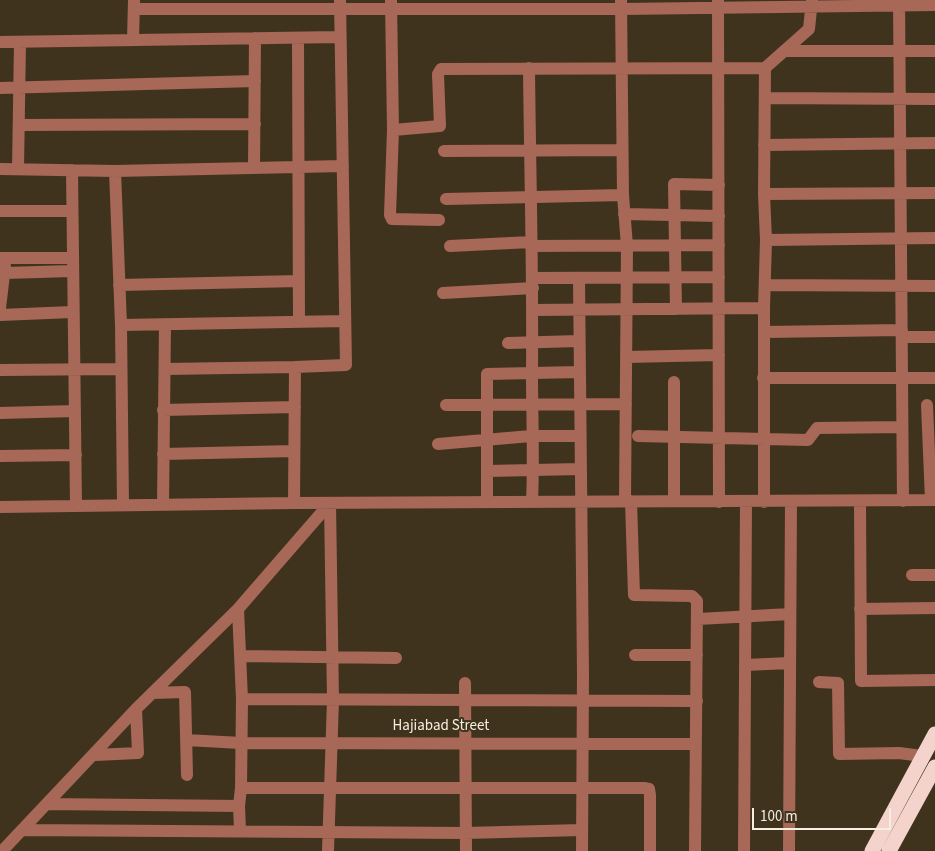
<!DOCTYPE html>
<style>
body{margin:0}
#map{position:relative;width:935px;height:851px;overflow:hidden;background:#40331d;font-family:"Source Sans 3",sans-serif}
canvas{display:block}
.scale{position:absolute;left:752px;top:808px;width:139px;height:22px;box-sizing:border-box;border:2px solid #f6eee1;border-top:0;padding-left:6px;font-size:15px;line-height:18px;white-space:nowrap;color:#f6eee1;-webkit-text-stroke:4px #40331d;paint-order:stroke}
</style>
<div id="map">
<canvas width="935" height="851"></canvas>
<div class="scale">100 m</div>
</div>
<script>
const ctx = document.querySelector('canvas').getContext('2d');
ctx.lineJoin = 'round';
function trace(path, color, width, dash) { ctx.strokeStyle = color; ctx.lineWidth = width; ctx.lineCap = dash ? 'butt' : 'round'; ctx.setLineDash(dash || []); ctx.stroke(path); }
function drawText(font, color, halo, rows, align = 'center') {
  ctx.font = font + ' "Source Sans 3",sans-serif'; ctx.lineWidth = 4; ctx.setLineDash([]); ctx.textBaseline = 'middle'; ctx.strokeStyle = halo; ctx.fillStyle = color; for (const [text, x, y, turn = 0] of rows) {
    ctx.save(); ctx.translate(x, y); ctx.rotate((+turn || 0) * Math.PI / 180); ctx.textAlign = isNaN(turn) ? turn : align; if (halo) ctx.strokeText(text, 0, 0); ctx.fillText(text, 0, 0); ctx.restore();
  }
}
const minor = new Path2D(`
 M391 0 393 130 440 126 438 74 441 69 765 68 809 29 812 0
 M621 0 623 195 627 246 625 501
 M718 0 719 502
 M899 0 903 501
 M134 9H621L935 5
 M298 38 299 322
 M133 40 134 0
 M0 42 340 37
 M784 51H935
 M529 68C530 170 533 271 532 373 532 416 534 459 532 502
 M0 88 255 81
 M765 98 935 99
 M19 125 255 124
 M393 130 390 215 392 219 439 220
 M764 145 935 143
 M444 151 622 150
 M254 168 255 38
 M0 169 115 171 343 166
 M18 169 20 42
 M72 170 76 506
 M115 171 121 325 123 505
 M764 194 935 193
 M446 199 623 195
 M0 211H72
 M624 214 719 216
 M766 240 935 238
 M450 246 531 242
 M531 246 719 245
 M0 258H72
 M5 273 71 271
 M532 278 719 277
 M579 278 583 674 582 851
 M119 285 299 281
 M765 285 935 286
 M443 293 533 288
 M0 308 5 266
 M676 309 674 184 719 185
 M532 310 764 308
 M0 315 72 312
 M121 325 345 321
 M765 332 902 330
 M902 337H935
 M508 343 579 341
 M626 357 719 355
 M165 369 295 367
 M0 370 121 369
 M763 378H935
 M446 405 626 404
 M927 405 931 500
 M163 410 295 407
 M0 413 75 411
 M638 436 808 440 817 428 902 427
 M438 444 531 436H580
 M163 454 294 451
 M0 456 76 455
 M487 471 580 469
 M631 501 634 595 692 596 697 601 695 851
 M674 501V382
 M860 501 861 681 935 680
 M487 502V374L578 372
 M764 502V308L766 240 764 194 765 68
 M294 503 295 367 346 365 340 0
 M163 505 165 326
 M0 507 294 503 935 500
 M912 575H935
 M238 609 242 699 241 788
 M860 609 935 608
 M698 619 790 614
 M635 655H697
 M240 656 396 658
 M745 665 790 663
 M819 682 838 683 839 754 899 753 922 756
 M465 683 466 851
 M152 693 185 692 187 775
 M242 699 697 701
 M186 740 241 743 696 744
 M95 755 138 753 136 709
 M47 804 239 806 241 788H644L649 789 650 795V851
 M239 806 240 830
 M22 830 465 833 582 830
 M2 851 136 709 238 609 330 503
 M328 851 333 700 330 503
 M744 851 746 502
 M789 851 791 502`);
const highway = new Path2D(`
 M872 851 935 734
 M889 851 935 767`);
const streetNames = [
 ["Hajiabad Street",441,727]
];
trace(minor, '#a76858', 12);
trace(highway, '#f3d3cb', 15);
drawText('15px', '#f6eee1', '#40331d', streetNames);
</script>
